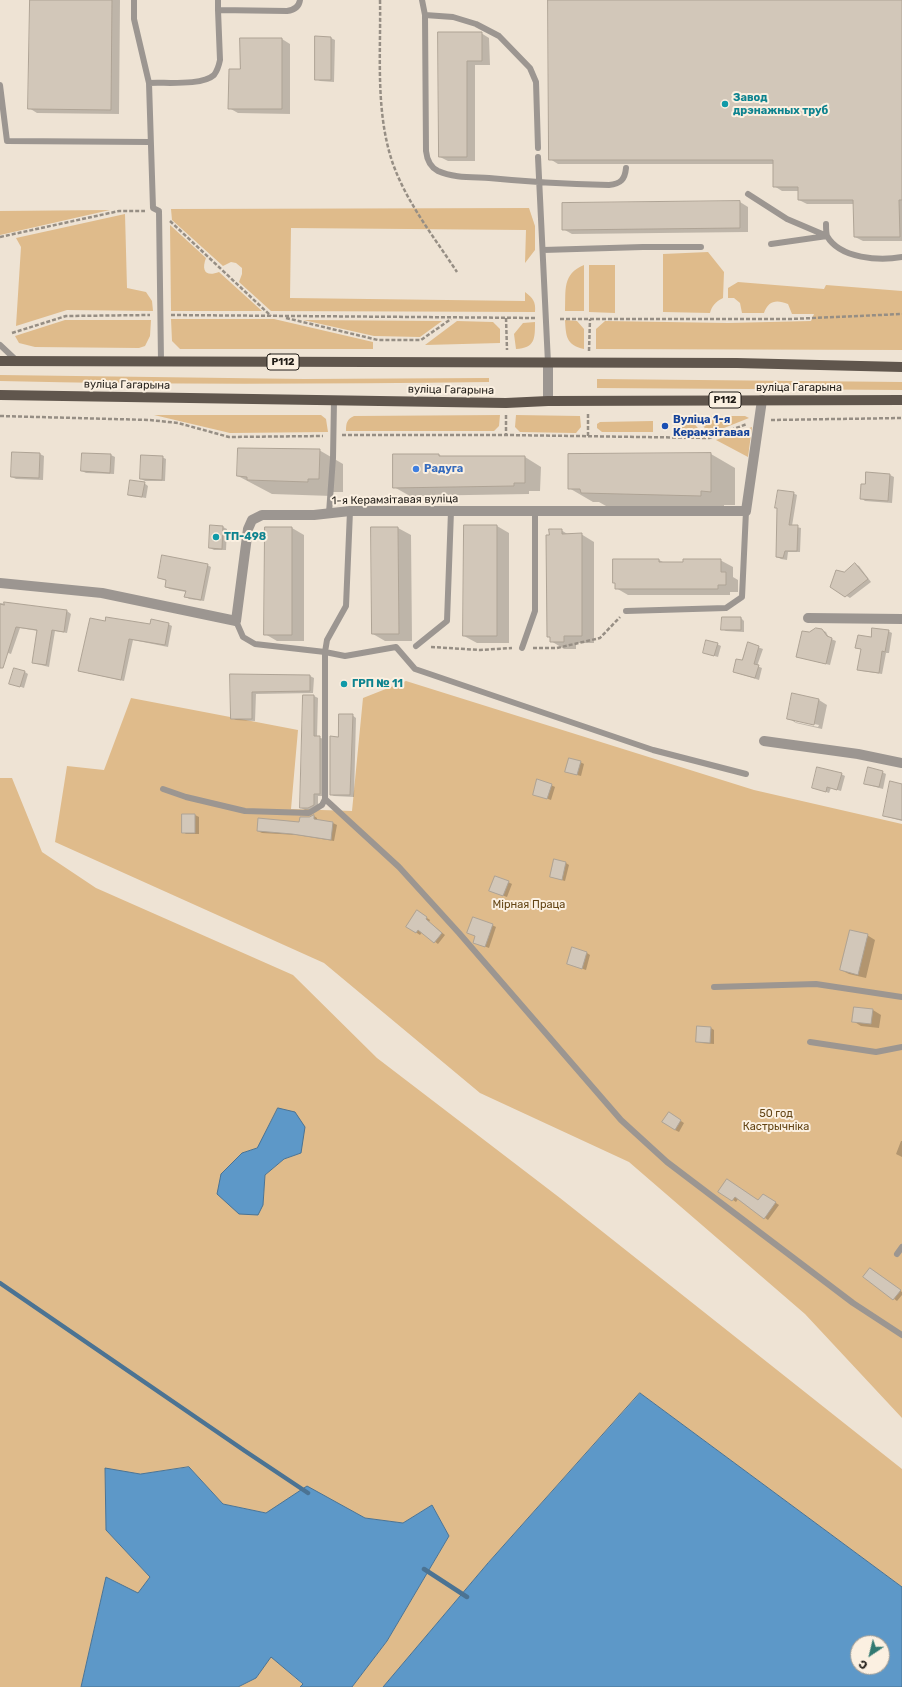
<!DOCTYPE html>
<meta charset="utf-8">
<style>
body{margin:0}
#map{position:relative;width:902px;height:1687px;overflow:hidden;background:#eee3d4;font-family:Rubik,sans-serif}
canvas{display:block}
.north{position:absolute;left:850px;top:1635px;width:40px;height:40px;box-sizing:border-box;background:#fbf0e1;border:1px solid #a49c91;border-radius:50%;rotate:215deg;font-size:11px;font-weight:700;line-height:16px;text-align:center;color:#211d18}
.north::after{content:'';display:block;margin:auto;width:14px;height:18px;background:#327971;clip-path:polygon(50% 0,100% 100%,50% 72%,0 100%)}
</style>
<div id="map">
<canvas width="902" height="1687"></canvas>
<div class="north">С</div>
</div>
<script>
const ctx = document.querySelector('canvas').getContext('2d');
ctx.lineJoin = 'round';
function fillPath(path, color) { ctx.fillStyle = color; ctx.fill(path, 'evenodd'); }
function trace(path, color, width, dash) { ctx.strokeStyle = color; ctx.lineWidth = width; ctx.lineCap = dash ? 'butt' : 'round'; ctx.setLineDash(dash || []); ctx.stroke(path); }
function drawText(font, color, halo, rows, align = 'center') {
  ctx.font = font + ' Rubik,sans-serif'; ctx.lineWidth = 4; ctx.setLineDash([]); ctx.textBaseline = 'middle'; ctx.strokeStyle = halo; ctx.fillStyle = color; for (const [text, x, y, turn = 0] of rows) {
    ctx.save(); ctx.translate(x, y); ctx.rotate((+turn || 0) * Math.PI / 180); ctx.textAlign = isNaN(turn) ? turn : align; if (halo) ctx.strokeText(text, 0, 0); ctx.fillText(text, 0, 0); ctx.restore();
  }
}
const green = new Path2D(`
 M529 208 535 226V250L525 263 526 230 291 228 290 298 525 301V292C533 298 536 302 535 312L271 311 239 282 242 274V268L236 263 231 262 223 266 172 220 171 209Z
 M110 210 0 235V211Z
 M125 214 127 288 146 292 152 301 153 311 67 310 16 326 21 247 16 238Z
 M170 225 206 258C201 271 206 277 219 272L262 311H171Z
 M708 252 724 272 723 298C715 302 712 306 710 313L663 312V254Z
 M584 265V311H565C566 290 562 274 584 265Z
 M589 265H615V313L589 312Z
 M738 282 824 289 826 285 902 291V350L596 349V329L605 321 728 323 811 321 814 314H792L788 304C776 299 768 301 764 313H742L740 303 734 298H728V288Z
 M171 319H274L373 342V349H180L172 341Z
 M65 320H151L150 336 145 346 139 348 35 347 19 343 15 336Z
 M303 320 442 321 420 337 374 336Z
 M565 320 577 321 584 329V349C566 345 566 336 565 320Z
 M457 321 493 322 500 329V343L425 345Z
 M535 322C535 339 535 348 516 349L514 334 523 323Z
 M0 375 304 379 489 378V382C326 384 163 385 0 381Z
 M597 379 902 382V390L597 388Z
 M154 415H321L326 419 328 432 230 433Z
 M500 415 499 426 494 431H346C346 423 347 419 354 416Z
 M516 415 580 416 581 427 576 433 520 432 515 427Z
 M701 416H745L749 418 709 434 699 420Z
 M682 420 692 421 702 433 682 432Z
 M653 421V432H602L597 428V424L600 422Z
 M752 427 748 457 716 440Z
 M406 681 754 790 902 824V1418L805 1314 629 1162 480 1093 324 963 55 842 67 766 104 770 131 698 298 730 291 809 352 811 363 698Z
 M0 778H12L42 852 96 888 293 975 377 1058 560 1198 902 1469V1587L640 1393 488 1563 383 1687H352L387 1641 449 1536 432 1505 403 1523 365 1518 307 1487 267 1513 223 1504 189 1467 140 1474 105 1469 106 1530 150 1577 138 1594 106 1577 81 1687H0ZM257 1148 301 1153 284 1159 265 1175 263 1205 242 1153Z
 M271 1656 303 1685 300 1687H238L256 1678Z`);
const water = new Path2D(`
 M278 1108 295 1112 305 1127 301 1153 284 1159 265 1175 263 1205 258 1215 239 1214 217 1194 221 1174 242 1153 257 1148Z
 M640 1393 902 1587V1687H383L488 1563ZM858 1643H882V1667H858Z
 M189 1467 223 1504 266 1513 307 1486 365 1518 403 1523 432 1505 449 1536 387 1641 352 1687H300L303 1684 271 1657 256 1678 238 1687H81L106 1577 138 1593 150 1577 106 1530 105 1468 140 1474Z`);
const shadow = new Path2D(`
 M31 0H120L119 114 37 113 29 108Z
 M549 0H902V241H863L855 237 854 204H807L799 200V191H782L774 186V164H558L550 159Z
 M439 33H481L489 38 490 65H475V161H448L440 157Z
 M331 38 335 40 334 82 320 81 316 79Z
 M282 39 290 44V114L238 113 229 108 241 70Z
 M740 202 748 207V232L572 234 563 229Z
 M319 450 343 464V492H332V496L272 494 238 476Z
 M13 453 40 454 44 456 43 480 16 479 12 477Z
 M83 454 111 455 115 457 114 474 86 473 82 471Z
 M711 454 735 468V505H724V509L606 506 599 502H593L569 488Z
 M439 455 443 457H525L541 467 540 491H529V494L410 496 394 487Z
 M162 457 166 459 165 481H145L141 479Z
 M890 475 894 477 892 503 865 501 861 498Z
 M144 483 148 486 146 498 132 496 129 494Z
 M793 493 797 495 792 526 801 528 800 552H788L787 560 781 559 777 557Z
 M211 526 223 527 227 529 226 550H214L210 548Z
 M497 526 509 533V643H477L464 636Z
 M266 528H292L304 535V641H277L265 634Z
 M372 528H398L411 535 412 641H385L373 634Z
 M561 530 569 535 581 534 594 542V643H576V649H564L551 641V638L548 636 550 536Z
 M659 560 665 563 720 560 733 567V577L738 580V592H730V595H628L616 588Z
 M855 564 859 566 871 582 850 598 831 586Z
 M207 565 211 567 204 601 189 599 186 596V592L170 589 166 587 167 581 159 578Z
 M0 603 44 609V607L67 611 71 614 67 633 55 631 49 667 33 663 38 631 20 628 11 654 0 650Z
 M741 618 744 621V632L726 631 722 629Z
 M106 622 151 626 168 624 172 626 168 647 133 640 124 681 83 672 80 670Z
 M822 630 826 632 829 638 836 641 830 665 797 657 809 633Z
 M888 631 892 633 889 653H886L882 674 862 671 859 669 862 650 857 647Z
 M717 644 721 646 718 657 704 653Z
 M749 644 763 649 757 666 762 668 759 680 734 672 742 662Z
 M25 672 28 674 24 688 13 684Z
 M231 675 310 676 314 678 313 693 256 694 255 721 236 720 232 718Z
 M793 695 819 700 827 705 822 729 796 723 788 718ZM795 720 819 725 818 727 795 722Z
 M314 696 318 698 317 737 324 739V796H318V807L312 810H305L301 808Z
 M352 715 356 718 354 797 334 796 330 794Z
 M580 762 584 764 581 776 566 772Z
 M882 772 886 774 883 789 865 784Z
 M841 774 845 776 841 791 831 788 829 793 813 787Z
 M551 785 555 787 551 800 534 794Z
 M902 785V821L884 816Z
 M195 815 199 817V834H186L183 832Z
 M314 816 317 818V821L333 823 337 825 334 841 297 835 262 833 258 831 300 823Z
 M566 863 569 865 565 881 551 877Z
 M508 882 512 884 507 897 490 891Z
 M418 912 430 920 429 922 445 935 438 944 422 932 420 935 408 927Z
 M492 925 496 927 489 948 478 944 476 936Z
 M867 935 875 940 866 978 849 974 841 970Z
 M587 953 590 955 586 970 572 965Z
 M855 1008 873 1010 881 1015 879 1028 861 1026 853 1021Z
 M711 1028 714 1030V1044L701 1043 697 1041Z
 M669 1113 684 1123 679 1132 675 1130Z
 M901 1141H902V1157L896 1154Z
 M720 1191 759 1202 767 1197 779 1205 768 1220 738 1199 736 1202Z
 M874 1271 902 1292V1295L897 1301 865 1277Z`);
const stream = new Path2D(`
 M0 1283 245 1451 308 1493
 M424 1569 467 1597`);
const building = new Path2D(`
 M30 0H112L111 110 28 109Z
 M548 0H902V200H899L900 237H854L853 200H798V187H773V160H549Z
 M438 32H482V61H467V157H439Z
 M315 36 331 37V80H315Z
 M240 38H282V109H228L229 69H240Z
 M740 201V228L562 230V203Z
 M238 448 320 449 319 479H308V482L247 480V477L237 476Z
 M12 452 40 453 39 478 11 477Z
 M82 453 111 454 110 473 81 471Z
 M711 453V492L701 491V496L581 493 580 489H568V454Z
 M393 454H439V456H525V483H514V486L393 488Z
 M141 455 163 456 162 480 140 479Z
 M866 472 890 474 888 501 860 499 861 484H865Z
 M130 480 145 482 142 497 128 495Z
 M778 490 794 492 789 525H798L797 551H785L783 558 776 557 777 508H775Z
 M210 525 223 526 222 549 209 548Z
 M464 525H497V636H463Z
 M265 527H292V635H264Z
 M371 527H398L399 634H372Z
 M549 529H562V534L582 533V636H564V642H550V637H547L546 535H549Z
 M162 555 208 564 201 600 184 597 186 591 165 587 166 580 158 578Z
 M613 559H659V562H683V559H721V572H726V585H718V589H615V583H613Z
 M855 563 868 579 845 597 830 587 836 570 844 572Z
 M4 602 67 610 64 632 52 630 46 665 32 663 37 630 16 627 3 668H0V604L4 605Z
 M106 617 150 624 151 619 169 623 165 645 129 639 121 680 78 671 90 618 105 621Z
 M722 617H741V630H721Z
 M816 628 822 629 827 636 832 638 826 664 796 657 802 631 809 632Z
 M872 628 889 630 885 652 882 651 879 673 857 670 861 649 855 648 858 635 871 637Z
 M706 640 718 643 714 656 703 653Z
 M748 642 759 646 754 664 759 665 755 678 733 672 736 659 742 660Z
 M14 668 25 671 20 687 9 684Z
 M230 674 310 675V691L252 692V719H231Z
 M792 693 819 699 814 725 787 719Z
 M303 695H314V736H320V794H314V805L308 808H300Z
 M339 714H353L350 795H330V736L338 737Z
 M569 758 581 761 577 775 565 772Z
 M817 767 842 773 837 790 827 787 826 792 812 788Z
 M868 767 883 771 879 787 864 784Z
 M537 779 552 784 547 799 533 795Z
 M890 781 902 784V820L883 816Z
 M182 814H195V833H182Z
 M314 815V819L333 822 331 840 292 834 257 831 258 818 299 822 300 817H309Z
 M554 859 566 862 562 880 550 877Z
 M495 876 509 881 503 896 489 891Z
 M417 910 427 917 426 919 442 933 434 943 418 930 416 933 406 927Z
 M473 917 493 924 485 947 473 943 475 936 467 933Z
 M850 930 868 934 858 975 840 970Z
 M572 947 587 952 582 969 567 964Z
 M854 1007 873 1009 871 1024 852 1022Z
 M697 1026 711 1027 710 1043 696 1042Z
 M669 1112 681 1120 675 1130 662 1122Z
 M727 1179 758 1200 763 1194 776 1202 764 1219 735 1197 732 1201 718 1192Z
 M870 1268 901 1290 893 1300 863 1277Z`);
const path = new Path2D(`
 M380 0C381 54 375 112 393 164 407 203 434 237 457 272
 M170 221 271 316
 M0 237 119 211H145
 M171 315 536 318
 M286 318 378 340H421L451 319
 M506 318 507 350
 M560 319H791L902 314
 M12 333 66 316 150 315
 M589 351 590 319
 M506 415V435
 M0 416 150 420 178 423 229 437 323 436
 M771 420 902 418
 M342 435H506L709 438 747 424
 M588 436V414
 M431 647 480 650 512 648
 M533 648H557L600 638 620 617`);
const lane = new Path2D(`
 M134 0V19L149 83 153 208 159 211 161 361
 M218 0V10
 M422 0 425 15 453 17 476 24 499 36 530 68 536 82 538 148
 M425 15 426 151C427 160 430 167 438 171 453 178 473 177 489 178 529 182 569 184 609 185 621 184 625 179 626 168
 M149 83C165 82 202 86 214 75 217 71 219 65 220 60L218 10 287 11C294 10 299 7 300 0
 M0 85 7 141 150 142
 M538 157 548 363
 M748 194 787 219 827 236 771 244
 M826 224C826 227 826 233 827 236 840 259 880 261 902 257
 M543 250 643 247H701
 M0 345 17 361
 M329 513 333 458 334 401
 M626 611 726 608 742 597 746 511
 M236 621 243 637 255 644 325 652 345 656 396 647 415 669 653 750 746 774
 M416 646 447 621 451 511
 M522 648 535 611V511
 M163 789 186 797 245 811 309 813 322 805 325 799V652L327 640 346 606 350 511
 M325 799 399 867 459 933 621 1120 667 1162 853 1303 902 1335
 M714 987 816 984 902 997
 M810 1042 876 1052 902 1047
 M897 1254 902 1247`);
const street = new Path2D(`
 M548 401V363
 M0 583 102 593 236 621 248 529 252 520 262 515H314L350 511H746L762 400
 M808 618 902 619
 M764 741 858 754 902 763`);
const primary = new Path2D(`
 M0 361 737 363 902 367
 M0 395 506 403 548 401 902 400`);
const markers = [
 [725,104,4,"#0f9aa8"],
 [665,426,4,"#1a4fb4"],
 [416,469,4,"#3f7fe0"],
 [216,537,4,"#0f9aa8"],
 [344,684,4,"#0f9aa8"]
];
const shields = [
 [283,362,32],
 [725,400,32]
];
const shieldNames = [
 ["Р112",283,362],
 ["Р112",725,400]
];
const cultureNames = [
 ["Завод",733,98],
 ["дрэнажных труб",733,111],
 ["ТП-498",224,537],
 ["ГРП № 11",352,684]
];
const streetNames = [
 ["вуліца Гагарына",127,385,1],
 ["вуліца Гагарына",799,388],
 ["вуліца Гагарына",451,390,1],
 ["1-я Керамзітавая вуліца",395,500,-1]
];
const transitNames = [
 ["Вуліца 1-я",673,420],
 ["Керамзітавая",673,433]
];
const shopNames = [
 ["Радуга",424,469]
];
const parkNames = [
 ["Мірная Праца",529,905],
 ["50 год",776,1114],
 ["Кастрычніка",776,1127]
];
fillPath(green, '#dfbb8b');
fillPath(water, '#5d98c8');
trace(water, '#4b7393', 1);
fillPath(shadow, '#0003');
trace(stream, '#4b7393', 4.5);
fillPath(building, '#d2c7b9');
trace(building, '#aea395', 1);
trace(path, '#968e84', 2.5, [4, 2]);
trace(lane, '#9c9691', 6);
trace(street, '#9c9691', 10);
trace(primary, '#60564d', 10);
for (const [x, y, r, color] of markers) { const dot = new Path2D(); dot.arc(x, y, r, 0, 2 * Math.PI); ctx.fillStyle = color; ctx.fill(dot); trace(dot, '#fbf0e1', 1.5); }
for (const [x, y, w] of shields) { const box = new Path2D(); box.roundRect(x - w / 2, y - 8, w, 16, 3); ctx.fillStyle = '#fbf0e1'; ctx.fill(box); trace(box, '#211d18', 1); }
drawText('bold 10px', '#211d18', null, shieldNames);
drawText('bold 11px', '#0d838f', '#fbf0e1', cultureNames, 'left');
drawText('11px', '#211d18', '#fbf0e1', streetNames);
drawText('bold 11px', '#164399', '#fbf0e1', transitNames, 'left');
drawText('bold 11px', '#366cbe', '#fbf0e1', shopNames, 'left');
drawText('11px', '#644515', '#fbf0e1', parkNames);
</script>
